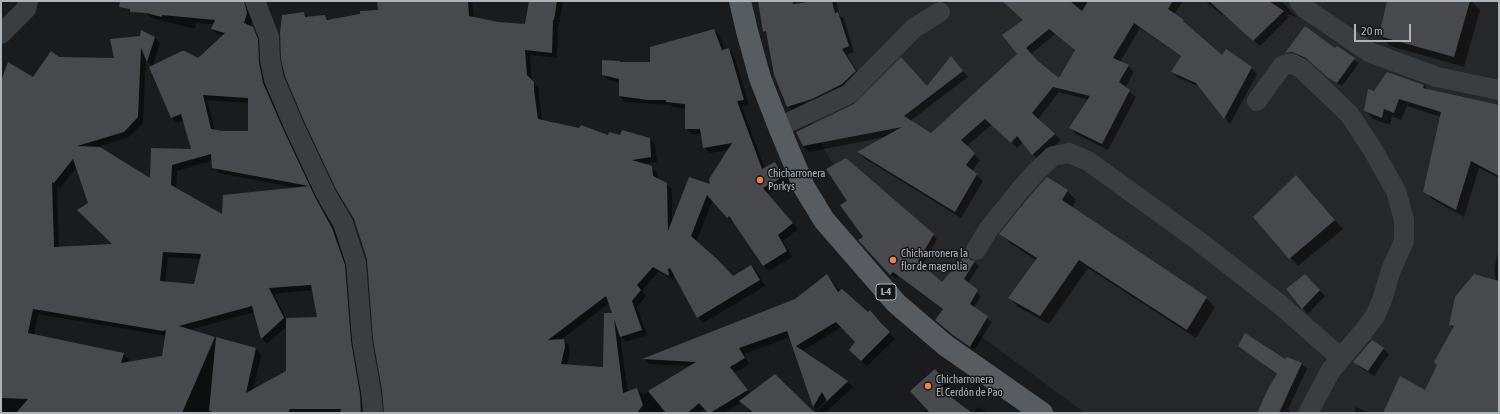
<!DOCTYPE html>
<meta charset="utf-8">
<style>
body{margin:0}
#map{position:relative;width:1500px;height:414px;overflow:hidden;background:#1a1b1c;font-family:"Asap Condensed",sans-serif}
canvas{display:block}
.frame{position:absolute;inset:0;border:2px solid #adb5bb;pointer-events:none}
.scale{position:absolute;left:1354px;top:24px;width:57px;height:18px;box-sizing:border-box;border:2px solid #adb5bb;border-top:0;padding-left:5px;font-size:12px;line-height:14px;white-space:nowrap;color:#adb5bb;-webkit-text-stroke:3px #151617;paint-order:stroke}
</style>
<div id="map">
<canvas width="1500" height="414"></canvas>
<div class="frame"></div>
<div class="scale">20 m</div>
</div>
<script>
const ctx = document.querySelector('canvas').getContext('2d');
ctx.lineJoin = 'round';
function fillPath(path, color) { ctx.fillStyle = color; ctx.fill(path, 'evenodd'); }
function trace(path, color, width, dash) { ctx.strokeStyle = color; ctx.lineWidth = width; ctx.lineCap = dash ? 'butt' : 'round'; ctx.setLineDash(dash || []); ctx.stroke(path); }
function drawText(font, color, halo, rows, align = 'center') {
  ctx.font = font + ' "Asap Condensed",sans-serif'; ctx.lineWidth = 3; ctx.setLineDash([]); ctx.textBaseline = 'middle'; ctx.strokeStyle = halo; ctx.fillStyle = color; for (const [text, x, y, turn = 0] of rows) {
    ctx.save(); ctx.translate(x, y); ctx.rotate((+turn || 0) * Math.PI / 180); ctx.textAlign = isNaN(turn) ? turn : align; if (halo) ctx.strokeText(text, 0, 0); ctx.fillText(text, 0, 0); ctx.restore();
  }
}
const built = new Path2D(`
 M767 1H1499V413H1085L967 326 874 233 824 149 783 60Z`);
const shadow = new Path2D(`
 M148 1H251L253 19 250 27 258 34 289 137 321 206 338 234 350 272 366 413H1V82L33 78 58 58 116 59 141 37 142 31 155 38 160 43 153 66 199 59 224 36 217 34 212 29 214 24 196 23 195 29 151 18 146 13ZM146 57 148 62 153 67 171 117 177 123 184 121 193 151 152 149 151 180 98 147 129 137 143 123ZM207 100 249 103V132L215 131ZM213 160V167L219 173 297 188 223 215 176 189 177 171ZM77 167 114 245 59 248 57 185 60 188ZM168 257 201 259 195 285 165 282ZM313 290 318 318 286 319 274 294ZM255 312 262 339 267 344 287 326V371L253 390 261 355 256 349 189 330ZM38 314 166 336 162 357 128 363 129 359 123 354 34 335Z
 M378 1H472L474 18 498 23 526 25 530 1H563L559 25H558L557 58 530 55 532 81 539 88V97L542 121 609 136 650 139 655 145 657 162 643 164 652 167 657 173 658 179 666 184 672 189V222L711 185 729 150 710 153 704 148 702 134H692L686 128V109L672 107 670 105 625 102 620 96V83L609 80 603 75 651 64 714 30 719 35 725 50 729 49 734 55 749 105 742 107 765 169 774 164 780 169 788 183 768 194 798 229 783 241 792 257 769 271 763 265 734 222 733 223 728 217 713 200 696 242 733 277 751 266 757 272 765 286 703 323 698 317 673 272 674 281 659 271 642 291 646 296 637 307 647 335 626 342 620 336 628 393 636 389 643 395 691 366 649 364 644 359 796 300 827 275 832 280 840 292 868 313 870 311 895 339 867 366 850 350 856 342 842 327 802 351 847 381 817 408V411L848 382 853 387 825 413H818L816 411 790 337 744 354 749 364 735 373 750 393 813 413H751L742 402 724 413H709L705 408 699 413H689L703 400 702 399 685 413H677L682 406 664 413H385L368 259 304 13 308 17 325 16 330 21 379 11ZM609 303 613 314 604 368 567 365 570 353 569 345 562 339Z
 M759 1H836L839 15 844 19 854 52 847 55 861 77 794 112 788 106 768 35 764 31Z
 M934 1H950L940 7Z
 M1003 1H1183L1174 15 1183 21 1222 56 1251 68 1257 74 1230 124 1201 87 1178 78 1172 72 1182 57 1140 28 1120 62 1128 66 1134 72 1125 88 1136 97 1108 150 1076 134 1070 128 1089 100 1059 92 1038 119 1061 140 1038 160 1023 142 1017 148 992 124 966 147 980 160 972 171 983 181 961 218 864 158 858 152 885 137 809 152 803 146 928 87 951 58 968 77 910 121 931 134 1018 54 1024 21ZM1055 34 1076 51 1059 80 1040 64 1031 54Z
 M1205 1H1281L1297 17 1285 14 1289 17 1260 46 1223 14 1222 15Z
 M1388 1H1471L1480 10 1464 67 1390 46 1380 36Z
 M1305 27 1335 50 1337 48 1359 63 1342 86 1332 80 1311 61 1297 55 1289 56 1286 53Z
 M1424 85 1428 90 1499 106V178L1479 168 1464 217 1432 199 1424 191 1441 117 1407 106 1401 120 1392 116 1390 125 1373 119 1365 111 1375 92Z
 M1304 184 1343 229 1298 266 1255 217Z
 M1067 191 1076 200 1072 208 1206 298 1215 307 1196 338 1088 268 1049 324 1018 307 1009 298 1036 260 1010 243 1001 234Z
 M933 235 937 239 922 266 942 283 971 261 975 262 979 266 968 283 981 296 974 308 992 322 974 350 941 324 944 310 898 276 895 278 891 274Z
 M1499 247V413H1384L1426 391 1454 329 1450 325 1496 281 1494 270Z
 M1305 276 1325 296 1308 314 1303 308Z
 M1240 346 1285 361 1301 364 1307 369 1288 409 1291 413H1257L1277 375Z
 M1383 349 1389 354 1374 376 1360 367 1354 362Z
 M941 377 952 388 945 394 970 413H922L927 408Z
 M978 407 988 413H973Z
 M1356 407 1369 413H1354Z`);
const building = new Path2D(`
 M120 1H244L247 13 244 23 253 27 258 39 259 62 263 83 284 131 316 199 332 228 345 265 351 341 360 394 361 413H340L341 409H290L288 413H209L212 411H209L216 337 256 348 246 393 286 371V318L317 317 311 285 269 288 284 318 261 339 252 306 179 326 215 337 182 413H16L28 399 1 398V81L8 62 33 77 51 51 59 57 114 58 110 39 140 36 141 30 155 37 147 62 141 48 138 117 124 132 77 146 100 147 150 178 151 148 191 149 181 114 171 118 149 67 182 51H185L198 58 225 33 211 29 215 20 162 15V17L146 13 130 12V9L119 7ZM203 95 248 98V131H222L211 129ZM211 154 212 168 309 186 223 195 222 214 171 185 172 165ZM73 159 88 203 77 210 112 244 54 247 52 182 54 183ZM163 252 201 254 194 284 160 281ZM33 309 163 331 166 330 162 356 121 363 124 353 28 333Z
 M377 1H468L469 16 498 22 525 24 529 1H557L554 20H553L552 53 525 50 527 75 534 82V91L538 119 579 128 581 125 608 135 609 132 620 135 622 130 650 138 651 157 632 160 652 166 653 176 667 183 668 231 689 177 710 184 709 179 732 143 703 148 700 129H685V104L666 102V100H648L619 96V79L602 75V60L620 61V62H650V47L714 29 722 50 729 48 744 100 737 101 762 169 775 162 783 177 763 188 793 223 778 235 787 251 763 266 729 216 727 218 707 195 691 236 717 259 733 276 751 265 760 280 697 318 670 268 668 269 669 276 653 267 637 285 641 290 632 301 642 330 620 337 614 319 623 393 637 388 643 405 637 413H384L382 390 373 339 367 259 354 219 336 189 304 121 285 76 281 59 280 33 282 15 304 12 305 17 325 15 327 20 360 14V11L378 10ZM606 296 612 313H604L603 367 561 364 565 347 564 339 548 340Z
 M758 1H792L793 4 816 1H832L835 13 838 12 849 46 842 49 856 71 842 84 812 99 787 107 774 75 766 31 763 32Z
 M1002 1H1070L1082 11 1088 1H1173L1168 9 1184 20 1183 21 1222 55 1226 49 1252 67 1224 119 1196 83 1171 72 1181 56 1134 23 1113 58 1129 65 1119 82 1130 90 1102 144 1069 128 1090 96 1053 87 1032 113 1055 134 1032 155 1017 136 1011 143 985 119 961 140 975 153 966 165 977 174 955 212 857 152 902 127 803 146 796 132 854 104 901 57 927 86 951 56 963 71 904 116 931 133 1017 54 1002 35 1023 20ZM1049 29 1075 50 1059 78 1038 61 1026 48Z
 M1209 1H1269L1284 11 1253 41Z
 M1387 1H1470L1454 57 1379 36Z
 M1305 26 1335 48 1337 46 1355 58 1337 83 1327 77 1306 58 1292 52 1285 53Z
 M1387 72 1424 85 1423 88 1499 105V176L1471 161 1456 210 1423 192 1441 112 1399 99 1394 113 1384 109 1382 118 1364 111 1368 89 1374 91Z
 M846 158 934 234 918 261 942 282 966 254 970 260 975 261 964 279 978 290 970 304 988 316 970 347 953 335 935 320 943 309 893 272 890 275 858 240 863 237 840 205 847 201 826 169Z
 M1296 175 1335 220 1289 259 1253 217Z
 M1047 177 1068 190 1062 200 1207 297 1187 330 1079 260 1040 316 1008 298 1037 258 999 234 1029 197Z
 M827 274 838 292 842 289 868 312 870 310 880 322 890 332 861 361 849 350 855 342 836 322 796 346 848 381 827 401 822 392 813 407 787 331 739 348 745 358 730 367 748 390 710 413H708L699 403 687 413H666L648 391 696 362 642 359 795 299Z
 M1305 274 1320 290 1302 309 1286 289Z
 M1474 274 1499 281V413H1383L1400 376 1425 390 1437 365 1434 362 1454 326 1449 325 1455 297Z
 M1245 333 1285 359 1287 357 1302 363 1279 413H1257L1268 389 1277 374 1238 346Z
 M1372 340 1384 348 1368 371 1353 362Z
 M935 369 946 382 939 388 972 413H930L910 391Z
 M775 374 815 413H754L739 401Z`);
const street = new Path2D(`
 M255 1 269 37 270 60 274 79 294 126 326 194 343 223 356 263 362 340 371 392 373 413
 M1299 1 1306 9 1369 52 1437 77 1499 90
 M1 34 26 9 28 1
 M1257 101 1282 66 1291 63 1301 68 1350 115 1374 152 1396 191 1404 220V241L1391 270 1382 300 1375 316 1363 332 1331 370 1308 413
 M779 127 849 94 914 28 940 12
 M976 250 988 230 1020 190 1037 171 1053 156 1069 153 1088 161 1196 239 1278 303 1341 358`);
const primary = new Path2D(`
 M740 1 747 31 760 78 779 127 804 187 824 220 896 303 945 345 1042 413`);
const markers = [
 [760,180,4,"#eb8443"],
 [893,260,4,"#eb8443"],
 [928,386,4,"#eb8443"]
];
const shields = [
 [886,292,20]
];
const shieldNames = [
 ["L-4",886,292]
];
const poiNames = [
 ["Chicharronera",768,174],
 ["Porkys",768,187],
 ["Chicharronera la",901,254],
 ["flor de magnolia",901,267],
 ["Chicharronera",936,380],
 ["El Cerdón de Pao",936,393]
];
fillPath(built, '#262729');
fillPath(shadow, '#0007');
fillPath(building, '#47494c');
trace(street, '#3b3e41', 20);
trace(primary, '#575c60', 22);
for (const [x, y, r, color] of markers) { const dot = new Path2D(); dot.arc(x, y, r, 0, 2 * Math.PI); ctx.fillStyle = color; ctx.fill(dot); trace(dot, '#151617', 1.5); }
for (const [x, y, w] of shields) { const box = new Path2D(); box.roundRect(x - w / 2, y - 8, w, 16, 3); ctx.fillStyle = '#151617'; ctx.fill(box); trace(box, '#adb5bb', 1); }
drawText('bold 10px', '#adb5bb', null, shieldNames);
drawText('11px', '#adb5bb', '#151617', poiNames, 'left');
</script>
